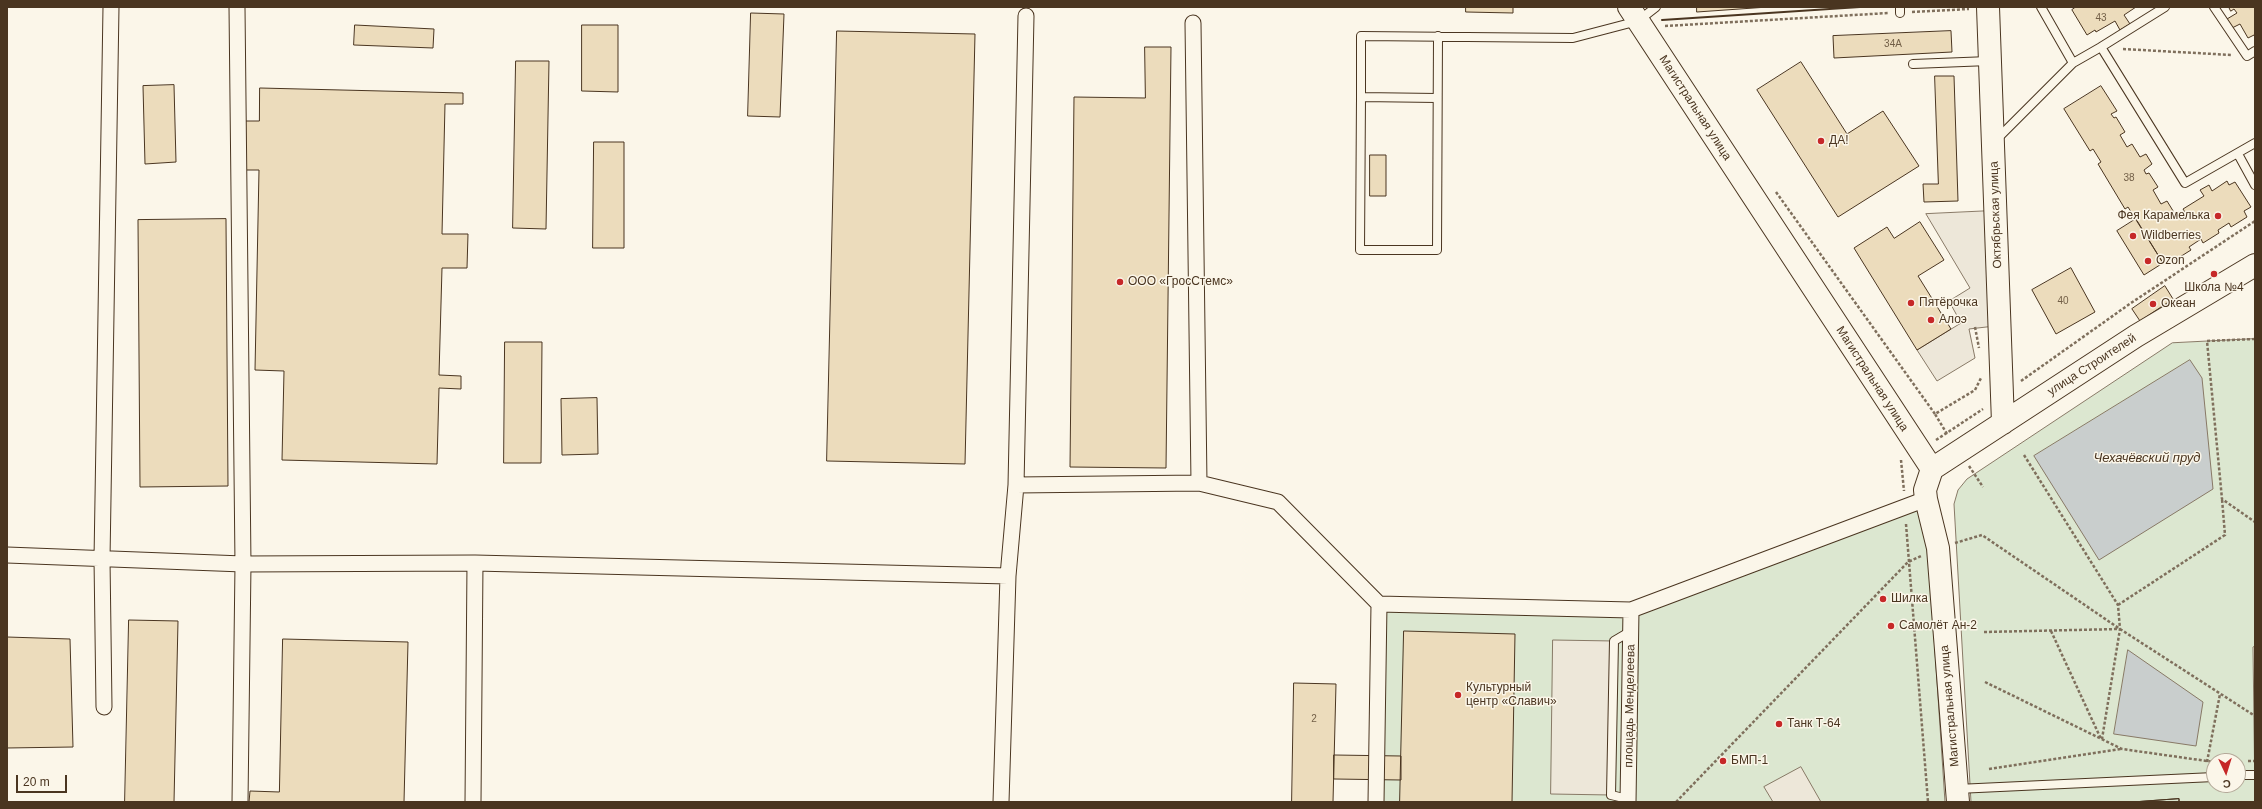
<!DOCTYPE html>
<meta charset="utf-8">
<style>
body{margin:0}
#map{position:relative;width:2262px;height:809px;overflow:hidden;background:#fbf6e9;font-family:Arial,sans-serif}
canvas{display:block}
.frame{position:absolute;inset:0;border:8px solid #4a3520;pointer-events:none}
.north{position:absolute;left:2206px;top:753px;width:40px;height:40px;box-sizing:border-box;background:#fbf6e9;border:1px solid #b4a999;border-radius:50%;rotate:176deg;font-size:11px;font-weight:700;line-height:16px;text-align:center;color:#4a3520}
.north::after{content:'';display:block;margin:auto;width:14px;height:18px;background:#c62828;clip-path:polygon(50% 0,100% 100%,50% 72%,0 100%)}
.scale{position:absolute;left:16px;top:775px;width:51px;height:18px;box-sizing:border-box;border:2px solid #4a3520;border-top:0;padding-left:5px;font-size:12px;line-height:14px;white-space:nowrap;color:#4a3520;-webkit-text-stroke:3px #fbf6e9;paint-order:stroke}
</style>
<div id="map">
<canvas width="2262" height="809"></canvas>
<div class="frame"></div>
<div class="north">С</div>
<div class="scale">20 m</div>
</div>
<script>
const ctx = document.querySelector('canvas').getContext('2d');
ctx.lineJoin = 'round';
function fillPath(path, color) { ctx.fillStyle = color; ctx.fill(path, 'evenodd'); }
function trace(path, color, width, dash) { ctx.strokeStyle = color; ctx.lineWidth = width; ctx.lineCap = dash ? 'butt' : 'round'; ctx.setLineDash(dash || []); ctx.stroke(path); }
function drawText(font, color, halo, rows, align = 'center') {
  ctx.font = font + ' Arial,sans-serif'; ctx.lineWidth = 3; ctx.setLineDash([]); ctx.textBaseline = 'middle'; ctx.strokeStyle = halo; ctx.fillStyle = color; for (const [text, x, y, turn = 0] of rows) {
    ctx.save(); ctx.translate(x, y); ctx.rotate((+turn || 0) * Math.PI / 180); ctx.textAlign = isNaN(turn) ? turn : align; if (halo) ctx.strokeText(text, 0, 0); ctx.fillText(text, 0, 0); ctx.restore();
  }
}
const green = new Path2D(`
 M2255 339V646L2253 647 2255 802H1971L1954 504 1958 490 1967 479 2172 343ZM2214 761H2238V785H2214Z
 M1925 500 1945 802H1377L1380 604 1631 611Z`);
const parking = new Path2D(`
 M1991 211 1995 326 1969 329 1975 358 1937 381 1917 350 1961 323 1949 301 1970 288 1926 214Z
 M1553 640 1614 641 1611 795 1551 794Z
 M1801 767 1821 802H1773L1764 787Z`);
const water = new Path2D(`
 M2190 360 2202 378 2213 489 2099 560 2034 456Z
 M2128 650 2203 702 2196 746 2114 734Z`);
const building = new Path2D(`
 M1466 7H1513V13L1466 12Z
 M1697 7H1768L1697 12Z
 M2076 7H2136L2124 15 2130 24 2120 30 2115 21 2096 32 2095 30 2087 35 2072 10Z
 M2229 7H2255V37L2254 35 2248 38 2240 24 2232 28 2227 19 2237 13 2234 9 2231 11Z
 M751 13 784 14 780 117 748 116Z
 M355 25 434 29 433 48 354 45Z
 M582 25H618V92L582 91Z
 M837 31 975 34 965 464 827 461Z
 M1951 31 1952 52 1834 58 1833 36Z
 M1145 47H1171L1166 468 1070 467 1074 97 1145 98Z
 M516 61H549L546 229 513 228Z
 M1801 62 1847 134 1883 111 1919 166 1838 217 1757 90Z
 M1935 76H1954L1958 201 1924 202 1923 184H1938Z
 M174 85 176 162 145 164 143 86Z
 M2101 86 2117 111 2111 114 2114 118 2116 117 2125 132 2120 135 2127 147 2132 144 2140 157 2146 154 2152 164 2144 170 2146 174 2149 173 2158 187 2153 190 2161 204 2167 201 2175 214 2179 212 2183 216 2186 214 2183 209 2204 196 2200 190 2209 185 2212 191 2227 181 2229 185 2235 182 2251 207 2244 211 2247 217 2231 227 2229 223 2218 230 2219 233 2203 243 2201 239 2189 247 2191 250 2175 260 2173 257 2163 263 2128 207 2125 209 2098 164 2101 162 2093 149 2090 151 2064 109Z
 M260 88 463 93V104H445L442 234H468L467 268H442L439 375 461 376V389L439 388 437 464 282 460 284 371 255 370 259 170H244L245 121H259Z
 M594 142H624V248H593Z
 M1370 155H1386V196H1370Z
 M226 219 228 486 140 487 138 220Z
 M2136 219 2163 263 2144 275 2117 231Z
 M1920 222 1944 260 1918 276 1951 329 1917 350 1854 248 1887 227 1894 238Z
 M2071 268 2095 312 2056 334 2032 290Z
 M2165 286 2173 299 2140 321 2132 309Z
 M505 342H542L541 463H504Z
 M597 398 598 454 562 455 561 399Z
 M129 620 178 621 174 802H125Z
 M1404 631 1515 634 1512 802H1400Z
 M7 637 70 639 73 747 7 748Z
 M283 639 408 642 404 802H249L250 791 279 792Z
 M1294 683 1336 684 1333 802H1292Z
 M1334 755 1401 756V780L1334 779Z
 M2179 799V802H2133Z
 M2179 799V802H2133Z`);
const path = new Path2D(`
 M1912 12 1969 9
 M1665 26 1889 13
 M2123 49 2232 55
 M1776 192 1935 414
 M1975 327 1979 348
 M2255 339 2207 341 2222 499 2255 522
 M2021 381 2131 303 2255 221
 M1947 434 1935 414 1975 390 1981 378
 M1936 440 1983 409
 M2024 455 2118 605 2120 629 2102 739
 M1901 460 1904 491
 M1969 466 1983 487
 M1906 524 1928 802
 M1955 543 1982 535 2120 629 2255 716
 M2118 605 2225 535 2222 499
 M2051 631 2101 739
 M1984 632 2119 629
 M1985 682 2122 749 2214 762
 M2248 761H2255
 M2207 762 2220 694
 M1989 769 2121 749
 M1676 802 1908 562 1921 556`);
const lane = new Path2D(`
 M1900 7V13
 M2041 7 2073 63
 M2214 7 2247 56 2255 51
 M2101 47 2165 7
 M1913 64 1989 61
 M1361 97 1360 250H1437L1438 36
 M1437 98 1361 97V36L1573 38 1638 21 1656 7
 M1996 140 2073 63 2101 47 2185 183 2255 143
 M2238 154 2255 185
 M2238 775H2255
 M1957 789 2214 777
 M1628 799 1611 795 1614 641 1631 631`);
const street = new Path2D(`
 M237 7 243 564 240 802
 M1193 23 1199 483
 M1016 485 1199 483 1278 502 1379 604
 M7 555 243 564 475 563 1008 576 1016 485 1026 16
 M104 707 102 559 111 7
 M473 802 475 563
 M1001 802 1008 576
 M1376 802 1379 604 1631 610 1926 499
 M1628 802 1631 610`);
const secondary = new Path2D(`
 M1629 7 1932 469
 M1988 7 2003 423
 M1932 469 2136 336 2255 265
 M1932 469 1925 490 1926 499 1938 548 1958 802`);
const wall = new Path2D(`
 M1662 20 1860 7`);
const markers = [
 [1821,141,4,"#c62828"],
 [2218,216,4,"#c62828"],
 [2133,236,4,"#c62828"],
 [2148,261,4,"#c62828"],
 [2214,274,4,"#c62828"],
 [1120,282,4,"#c62828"],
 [1911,303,4,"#c62828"],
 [2153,304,4,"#c62828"],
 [1931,320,4,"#c62828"],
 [1883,599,4,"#c62828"],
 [1891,626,4,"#c62828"],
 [1458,695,4,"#c62828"],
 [1779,724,4,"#c62828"],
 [1723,761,4,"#c62828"]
];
const numberNames = [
 ["43",2101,18],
 ["34А",1893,44],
 ["38",2129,178],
 ["40",2063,301],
 ["2",1314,719]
];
const streetNames = [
 ["Магистральная улица",1695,108,57],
 ["Октябрьская улица",1996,215,-92],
 ["улица Строителей",2092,365,-33],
 ["Магистральная улица",1872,379,57],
 ["площадь Менделеева",1630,706,-89],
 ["Магистральная улица",1950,706,-95]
];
const poiNames = [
 ["ДА!",1829,141],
 ["Фея Карамелька",2210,216,"right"],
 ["Wildberries",2141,236],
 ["Ozon",2156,261],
 ["ООО «ГросСтемс»",1128,282],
 ["Школа №4",2214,288,"center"],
 ["Пятёрочка",1919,303],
 ["Океан",2161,304],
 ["Алоэ",1939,320],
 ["Шилка",1891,599],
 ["Самолёт Ан-2",1899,626],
 ["Культурный",1466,688],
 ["центр «Славич»",1466,702],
 ["Танк Т-64",1787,724],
 ["БМП-1",1731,761]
];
const waterNames = [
 ["Чехачёвский пруд",2147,458]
];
fillPath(green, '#dce7d0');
trace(green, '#887966', 1);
fillPath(parking, '#ede7d9');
trace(parking, '#887966', 1);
fillPath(water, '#c9cecd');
trace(water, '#887966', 1);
fillPath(building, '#ecdcbc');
trace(building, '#4a3520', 1);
trace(lane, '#4a3520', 10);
trace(street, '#4a3520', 17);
trace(secondary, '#4a3520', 24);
trace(path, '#7f6f5c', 2.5, [3, 2]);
trace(lane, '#fbf6e9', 8);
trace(street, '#fbf6e9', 15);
trace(secondary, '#fbf6e9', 22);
trace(wall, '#4a3520', 2);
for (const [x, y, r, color] of markers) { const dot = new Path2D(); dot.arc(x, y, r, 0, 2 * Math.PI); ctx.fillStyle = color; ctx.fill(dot); trace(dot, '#fbf6e9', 1.5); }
drawText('10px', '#725f47', null, numberNames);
drawText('12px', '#4a3520', '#fbf6e9', streetNames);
drawText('12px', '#4a3520', '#fbf6e9', poiNames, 'left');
drawText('italic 13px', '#4a3520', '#fbf6e9', waterNames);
</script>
